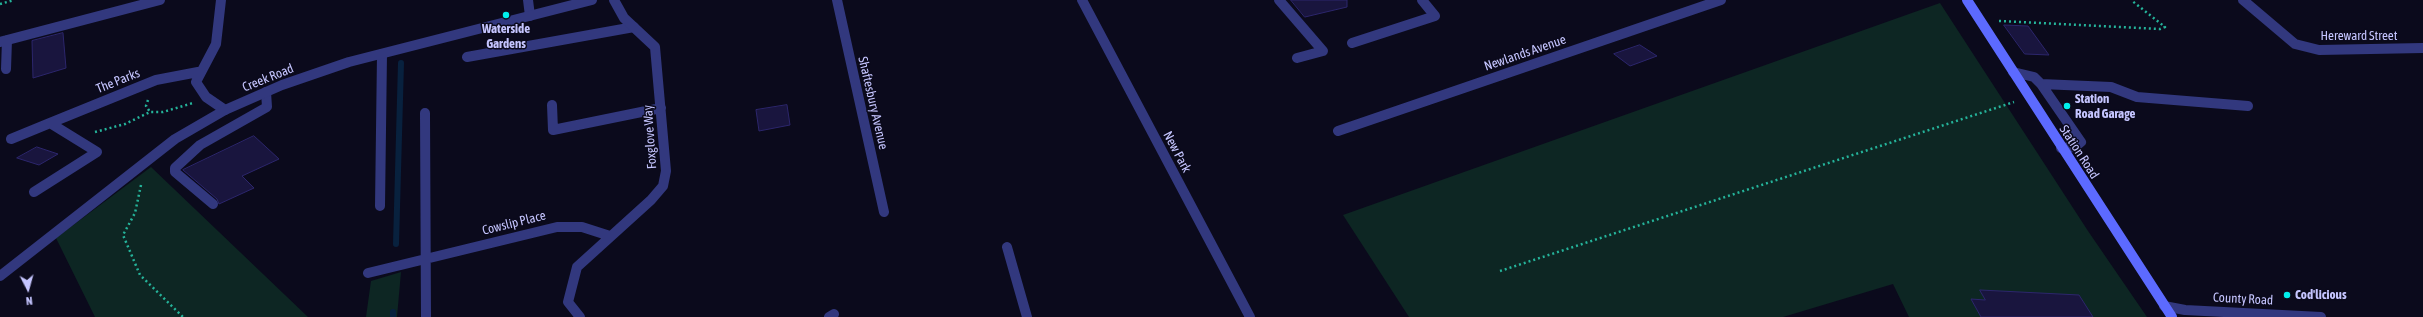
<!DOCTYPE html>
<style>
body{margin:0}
#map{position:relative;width:2423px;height:317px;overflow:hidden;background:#0b0a1c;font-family:"Asap Condensed",sans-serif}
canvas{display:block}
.north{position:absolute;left:8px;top:269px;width:40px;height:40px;-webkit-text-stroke:3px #0b0a1c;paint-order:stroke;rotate:174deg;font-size:11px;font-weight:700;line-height:16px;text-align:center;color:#c5c5ff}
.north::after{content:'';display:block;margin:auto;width:14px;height:18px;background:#c5c5ff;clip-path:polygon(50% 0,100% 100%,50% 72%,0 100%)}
</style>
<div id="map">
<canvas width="2423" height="317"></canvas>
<div class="north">N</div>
</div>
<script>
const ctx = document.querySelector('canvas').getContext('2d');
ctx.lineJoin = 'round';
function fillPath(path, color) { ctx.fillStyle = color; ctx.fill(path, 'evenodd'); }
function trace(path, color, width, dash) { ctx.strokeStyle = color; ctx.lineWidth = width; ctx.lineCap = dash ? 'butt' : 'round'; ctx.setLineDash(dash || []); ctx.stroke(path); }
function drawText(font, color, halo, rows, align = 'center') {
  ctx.font = font + ' "Asap Condensed",sans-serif'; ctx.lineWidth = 3; ctx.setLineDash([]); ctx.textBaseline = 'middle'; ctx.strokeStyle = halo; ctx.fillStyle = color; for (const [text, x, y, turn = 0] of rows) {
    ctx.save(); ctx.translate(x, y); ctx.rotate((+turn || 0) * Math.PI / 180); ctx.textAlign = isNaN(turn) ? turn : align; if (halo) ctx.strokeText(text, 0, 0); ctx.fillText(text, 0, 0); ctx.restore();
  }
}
const green = new Path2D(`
 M1940 3 2088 231 2147 317H1909L1893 284 1783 317H1409L1343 215Z
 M151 167 308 317H95L56 238Z
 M401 272 397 317H366L371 281Z`);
const stream = new Path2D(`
 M396 244 401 63
 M393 312V317`);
const building = new Path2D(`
 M1291 0H1347V7L1305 17Z
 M2004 25 2028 26 2049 55 2025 54Z
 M63 33 66 68 33 78 32 41Z
 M1640 45 1657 56 1630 66 1614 54Z
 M787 105 790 125 759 131 756 110Z
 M254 136 279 159 242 176 254 188 219 204 217 199 183 170Z
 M37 147 58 154 39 165 17 158Z
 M1980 290 2079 295 2093 317H1981L1971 299 1985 300Z`);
const path = new Path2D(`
 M0 4 14 0
 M1999 21 2160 29 2165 27 2131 0
 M148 100 146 106 150 112
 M95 132 125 124 150 112H163L193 103
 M141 185 135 213 123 235 140 275 183 317
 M1500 271 2014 102`);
const service = new Path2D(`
 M1279 0 1323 51 1297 58
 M1352 43 1435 16 1422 0
 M467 57 634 27
 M2013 72 2034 77 2041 84 2081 142 2075 147 2061 148
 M2041 84 2111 87 2137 97 2248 106
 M213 204 175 172V168L200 145 267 107 266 92
 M380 206 382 54
 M829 317 834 314`);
const minor = new Path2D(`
 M221 0 216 44 196 82 206 97 225 110
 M528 0 530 16
 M837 0 884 212
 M1082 0 1250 317
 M2243 0 2295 44 2319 50 2423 48
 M0 42 160 0
 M6 69 7 40
 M552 105 553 130 661 108
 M425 113 426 317
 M1338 131 1721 0
 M11 139 50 123
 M34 192 97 152 50 123 156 80 198 72
 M1007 247 1027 317
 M368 273 557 227H582L610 236
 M2164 306 2185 310 2321 317
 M580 317 568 302 577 267 651 200 663 186 666 171 655 47 624 18 614 0`);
const tertiary = new Path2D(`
 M0 276 175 139 225 110 282 85 349 62 592 0`);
const secondary = new Path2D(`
 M1967 0 2172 317`);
const markers = [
 [506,15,4,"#00f0ed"],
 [2067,106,4,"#00f0ed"],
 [2287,295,4,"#00f0ed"]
];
const poiNames = [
 ["Waterside",506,29,"center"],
 ["Gardens",506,44,"center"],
 ["Station",2075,99],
 ["Road Garage",2075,114],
 ["Cod'licious",2295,295]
];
const streetNames = [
 ["Hereward Street",2359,36],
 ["Newlands Avenue",1525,53,-19],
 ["Creek Road",268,78,-22],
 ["The Parks",118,81,-22],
 ["Shaftesbury Avenue",873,103,77],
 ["Foxglove Way",650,137,-94],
 ["New Park",1177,152,62],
 ["Station Road",2079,152,57],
 ["Cowslip Place",514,223,-14],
 ["County Road",2243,299,3]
];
fillPath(green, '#0d2623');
trace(stream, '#08213e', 6);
fillPath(building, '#19153e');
trace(building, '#2c266c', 1);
trace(path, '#25b39a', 2.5, [2, 3]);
trace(service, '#32387e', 10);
trace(minor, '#32387e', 10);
trace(tertiary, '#32387e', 10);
trace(secondary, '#5c6aff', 10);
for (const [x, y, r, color] of markers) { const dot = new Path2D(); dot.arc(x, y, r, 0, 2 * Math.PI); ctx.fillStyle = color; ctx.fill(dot); trace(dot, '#0b0a1c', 1.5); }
drawText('bold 13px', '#c5c5ff', '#0b0a1c', poiNames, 'left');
drawText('13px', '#c5c5ff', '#0b0a1c', streetNames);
</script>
